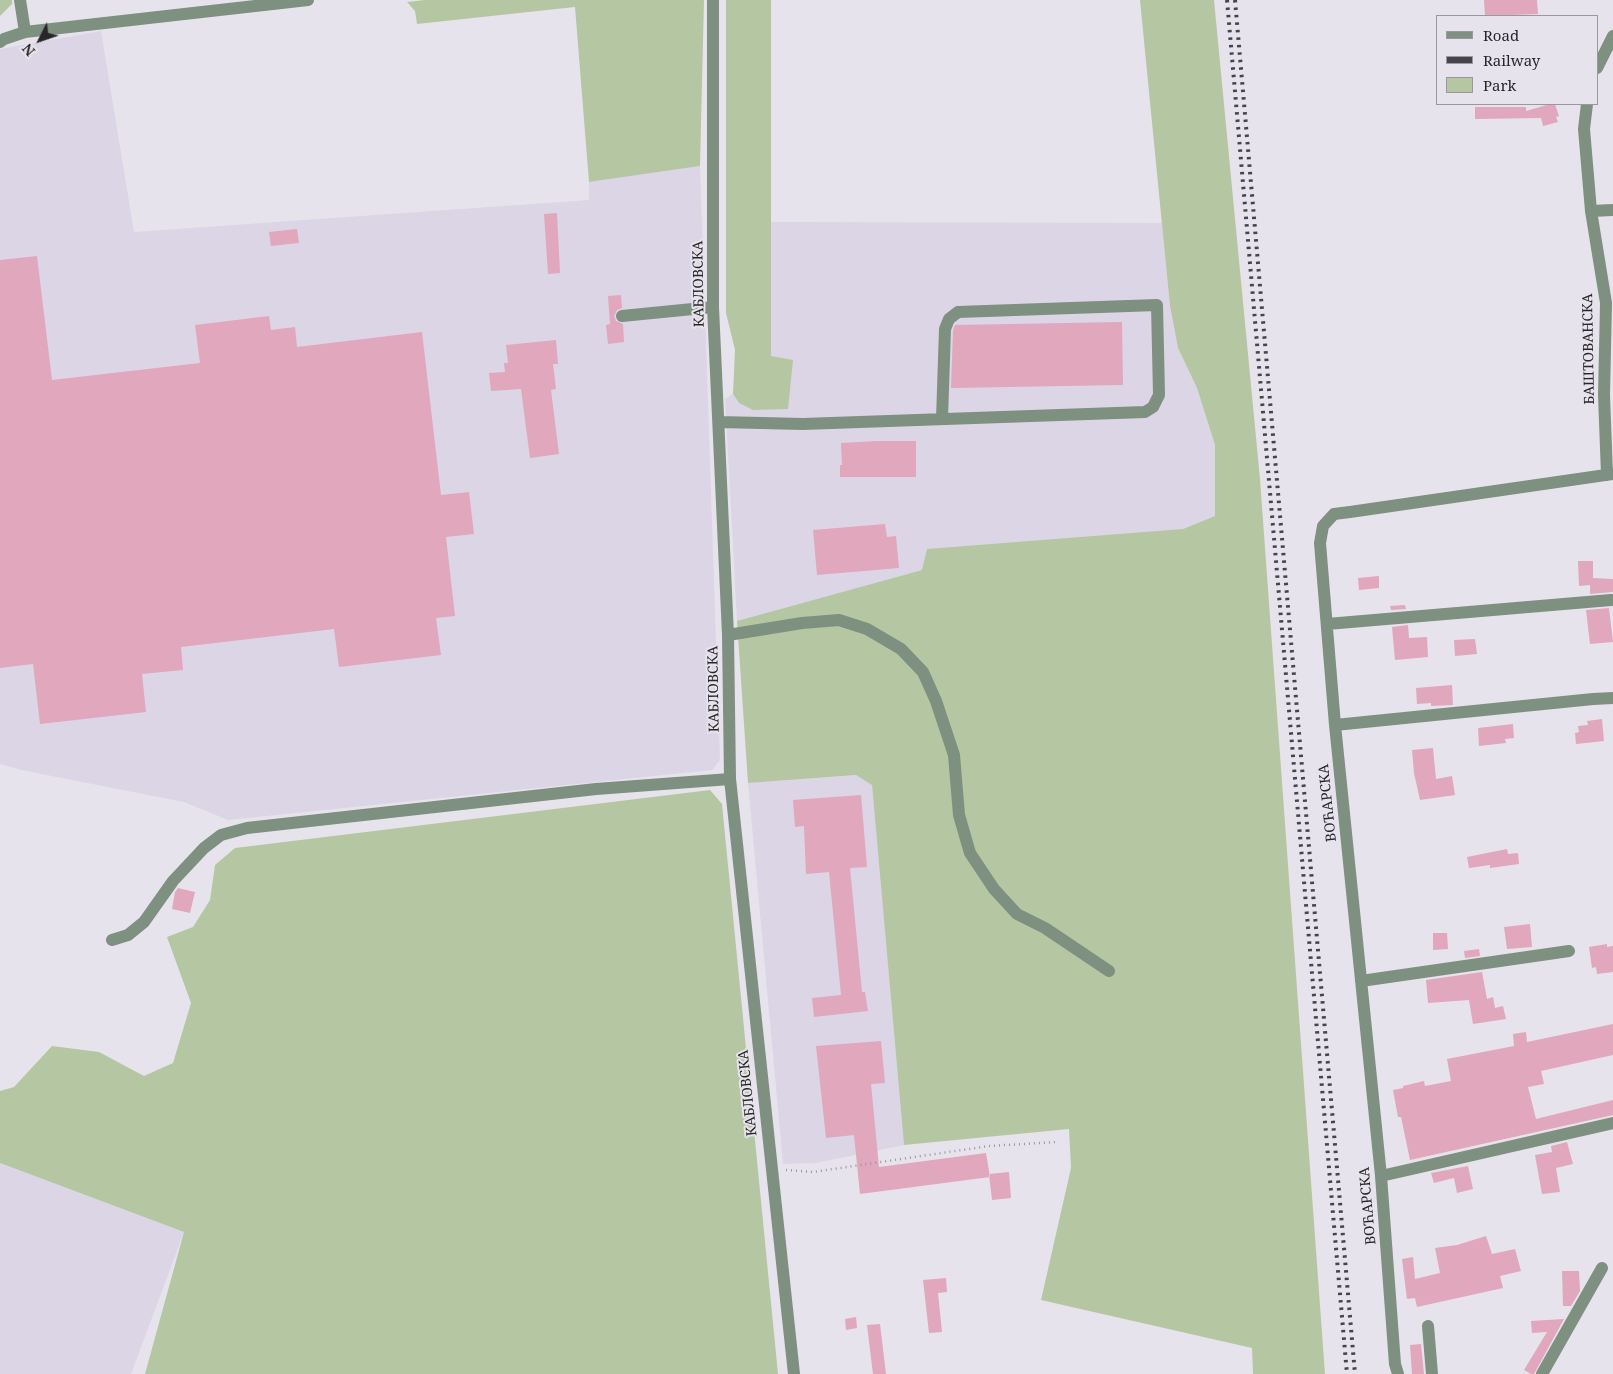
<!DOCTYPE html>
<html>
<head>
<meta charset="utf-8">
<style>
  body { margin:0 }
  #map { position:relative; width:1613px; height:1374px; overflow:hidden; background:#e7e3ec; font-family:"Noto Serif",serif }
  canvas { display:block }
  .legend { position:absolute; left:1436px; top:15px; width:162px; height:90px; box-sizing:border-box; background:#e7e3ec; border:1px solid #9a979e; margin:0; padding:6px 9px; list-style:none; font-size:15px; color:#272629 }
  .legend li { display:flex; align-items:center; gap:10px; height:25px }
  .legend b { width:25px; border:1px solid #9a979e }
  .north { position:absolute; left:15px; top:15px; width:50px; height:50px; -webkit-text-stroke:4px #e7e3ec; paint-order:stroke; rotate:229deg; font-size:14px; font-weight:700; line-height:20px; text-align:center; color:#272629 }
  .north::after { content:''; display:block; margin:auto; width:18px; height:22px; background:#272629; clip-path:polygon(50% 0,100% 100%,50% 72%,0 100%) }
</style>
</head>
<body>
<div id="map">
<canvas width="1613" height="1374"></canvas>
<ul class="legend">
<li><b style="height:6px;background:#7e907f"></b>Road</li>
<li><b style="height:6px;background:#454448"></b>Railway</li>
<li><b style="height:14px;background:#b4c7a2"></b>Park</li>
</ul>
<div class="north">N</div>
</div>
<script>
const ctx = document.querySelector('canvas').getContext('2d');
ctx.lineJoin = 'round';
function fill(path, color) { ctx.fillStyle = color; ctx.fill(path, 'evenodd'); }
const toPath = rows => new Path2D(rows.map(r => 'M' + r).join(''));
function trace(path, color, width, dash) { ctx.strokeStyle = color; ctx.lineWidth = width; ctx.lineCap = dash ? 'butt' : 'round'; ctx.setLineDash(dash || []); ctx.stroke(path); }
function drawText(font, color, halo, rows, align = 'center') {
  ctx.font = font + ' "Noto Serif",serif'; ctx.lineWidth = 4; ctx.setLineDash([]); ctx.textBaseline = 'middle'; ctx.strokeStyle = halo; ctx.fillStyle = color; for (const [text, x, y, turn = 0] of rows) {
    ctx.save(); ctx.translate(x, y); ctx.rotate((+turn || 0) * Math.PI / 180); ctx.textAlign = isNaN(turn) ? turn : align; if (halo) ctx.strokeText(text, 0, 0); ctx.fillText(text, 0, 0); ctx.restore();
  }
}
const built = toPath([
  [101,31,134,232,589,200,589,182,700,166,720,760,712,770,228,820,184,802,21,770,0,764,0,49],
  [771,222,1162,223,1170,306,1178,348,1197,388,1215,445,1215,516,1183,529,922,570,737,621,725,399,733,394,739,403,771,356],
  [856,775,872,784,904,1145,816,1163,783,1164,748,783],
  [0,1163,184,1232,131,1374,0,1374]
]);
const green = toPath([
  [0,0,12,0,12,4,0,16],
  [425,0,704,0,700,166,589,182,575,7,417,24,415,11,407,2],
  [726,0,771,0,771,356,793,360,788,409,753,410,739,403,733,394,735,350,726,313],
  [1140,0,1214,0,1260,479,1325,1374,1253,1374,1252,1348,1041,1300,1071,1168,1069,1129,904,1145,872,785,856,775,748,783,737,621,922,570,927,549,1183,529,1215,516,1215,445,1197,388,1178,348,1170,306],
  [710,790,722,804,778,1374,145,1374,184,1232,0,1163,0,1091,14,1087,52,1046,99,1052,144,1076,173,1063,191,1003,167,937,193,927,210,900,215,865,235,848]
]);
const building = toPath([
  [1484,0,1537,0,1538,14,1485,16],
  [1550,104,1555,104,1559,116,1556,117,1558,122,1543,126,1541,118,1475,119,1475,107,1526,107,1526,111],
  [557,213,560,273,548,274,544,214],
  [297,229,299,243,271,246,269,232],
  [37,256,52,380,200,363,195,325,269,316,271,330,295,327,297,347,422,332,441,495,469,492,474,534,446,537,455,616,436,618,441,655,339,667,334,629,181,647,183,670,142,674,146,712,40,724,33,664,0,668,0,260],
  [621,295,622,308,617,310,614,316,616,321,623,324,624,342,608,344,606,325,610,324,608,296],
  [1122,322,1123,385,951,388,953,331,955,325],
  [556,340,558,364,553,364,556,389,551,390,559,454,530,458,521,389,491,391,489,373,505,372,504,363,508,363,506,345],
  [876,441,916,441,916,477,840,477,840,465,842,465,841,443],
  [885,524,887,537,896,536,899,568,817,575,813,530],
  [1578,561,1593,561,1593,578,1613,579,1613,592,1590,594,1590,585,1579,586],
  [1379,576,1379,588,1359,590,1358,578],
  [1405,605,1406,609,1391,610,1390,606],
  [1609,608,1613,642,1590,644,1586,610],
  [1408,625,1409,638,1427,637,1428,657,1395,660,1392,627],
  [1475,639,1477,654,1455,656,1454,640],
  [1452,685,1453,705,1431,706,1431,703,1417,704,1416,688],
  [1602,719,1604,741,1576,744,1575,733,1579,732,1578,726,1588,725,1587,721],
  [1513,724,1514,738,1505,739,1506,743,1479,746,1478,728],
  [1433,748,1436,779,1452,776,1455,795,1420,800,1414,773,1412,750],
  [861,795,867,867,850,868,862,992,865,992,868,1011,814,1017,812,998,841,995,829,872,806,874,804,826,795,827,793,800],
  [1507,849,1508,854,1518,853,1519,864,1490,868,1490,865,1469,868,1467,857],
  [178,888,195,892,190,913,172,909,175,892],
  [1530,924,1532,947,1507,949,1504,927],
  [1433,933,1447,933,1448,949,1433,950],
  [1607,944,1607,947,1613,946,1613,972,1597,974,1596,967,1592,968,1589,947],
  [1479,949,1480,956,1465,958,1464,951],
  [1482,972,1487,999,1493,997,1495,1008,1503,1006,1506,1019,1473,1024,1469,1000,1428,1003,1426,980],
  [1613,1024,1613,1055,1541,1071,1544,1084,1528,1087,1536,1119,1613,1100,1613,1115,1410,1160,1401,1117,1398,1117,1393,1090,1403,1088,1403,1086,1424,1081,1425,1086,1451,1081,1447,1059,1514,1046,1513,1034,1526,1032,1527,1042],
  [881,1041,885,1083,871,1084,879,1167,986,1153,990,1177,860,1194,854,1135,826,1138,816,1046],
  [1567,1142,1573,1164,1556,1168,1560,1192,1542,1194,1535,1155,1552,1152,1551,1146],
  [1468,1166,1473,1189,1457,1193,1454,1178,1434,1183,1431,1173],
  [1009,1172,1011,1198,992,1200,989,1174],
  [1486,1236,1492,1254,1515,1249,1521,1271,1500,1276,1503,1288,1417,1307,1415,1298,1407,1299,1402,1259,1413,1257,1415,1279,1440,1273,1435,1248,1457,1245],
  [1562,1271,1579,1271,1580,1291,1571,1306,1563,1306],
  [946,1278,947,1292,938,1293,942,1332,929,1333,923,1280],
  [856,1317,857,1328,846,1330,845,1319],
  [1564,1319,1534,1374,1531,1374,1524,1370,1547,1332,1532,1333,1531,1321],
  [880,1324,886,1374,873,1374,867,1325],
  [1421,1344,1424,1374,1412,1374,1410,1345]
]);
const path = toPath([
  [786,1170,813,1172,989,1146,1057,1142]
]);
const minor = toPath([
  [20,0,25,32,308,0],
  [713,0,713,307,728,635,730,779,794,1374],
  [0,42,4,39,25,32],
  [1597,68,1613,36],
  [1587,104,1584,129,1591,211,1606,303,1604,395,1607,475],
  [1591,211,1613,210],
  [622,316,713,307],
  [719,422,803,424,1145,412,1153,407,1159,395,1157,305,958,312,949,319,945,329,942,419],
  [1327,624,1611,600],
  [728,635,802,623,839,620,867,629,901,649,923,672,936,701,954,755,959,815,970,853,994,889,1017,914,1045,928,1109,971],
  [1335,725,1593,699,1613,698],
  [112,940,128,935,144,922,173,881,204,848,221,835,247,828,596,789,730,779],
  [1361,981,1569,951],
  [1381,1176,1613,1123],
  [1428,1326,1432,1374],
  [1398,1374,1395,1364,1381,1176,1335,725,1320,543,1323,526,1334,514,1350,512,1613,474],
  [1542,1374,1602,1268]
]);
const rail = toPath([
  [1227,0,1347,1374],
  [1235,0,1355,1374]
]);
const streetNames = [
  ["КАБЛОВСКА",699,284,-91],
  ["БАШТОВАНСКА",1589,349,-91],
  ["КАБЛОВСКА",714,689,-91],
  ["ВОЋАРСКА",1328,803,-96],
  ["КАБЛОВСКА",748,1093,-96],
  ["ВОЋАРСКА",1368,1206,-95]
];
fill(built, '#dcd5e5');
fill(green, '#b4c7a2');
fill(building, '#e0a7bd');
trace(path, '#9a979e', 2.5, [1, 4]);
trace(minor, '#7e907f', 12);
trace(rail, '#454448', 4, [2.5, 5]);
drawText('14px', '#272629', '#e7e3ec', streetNames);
</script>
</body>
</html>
